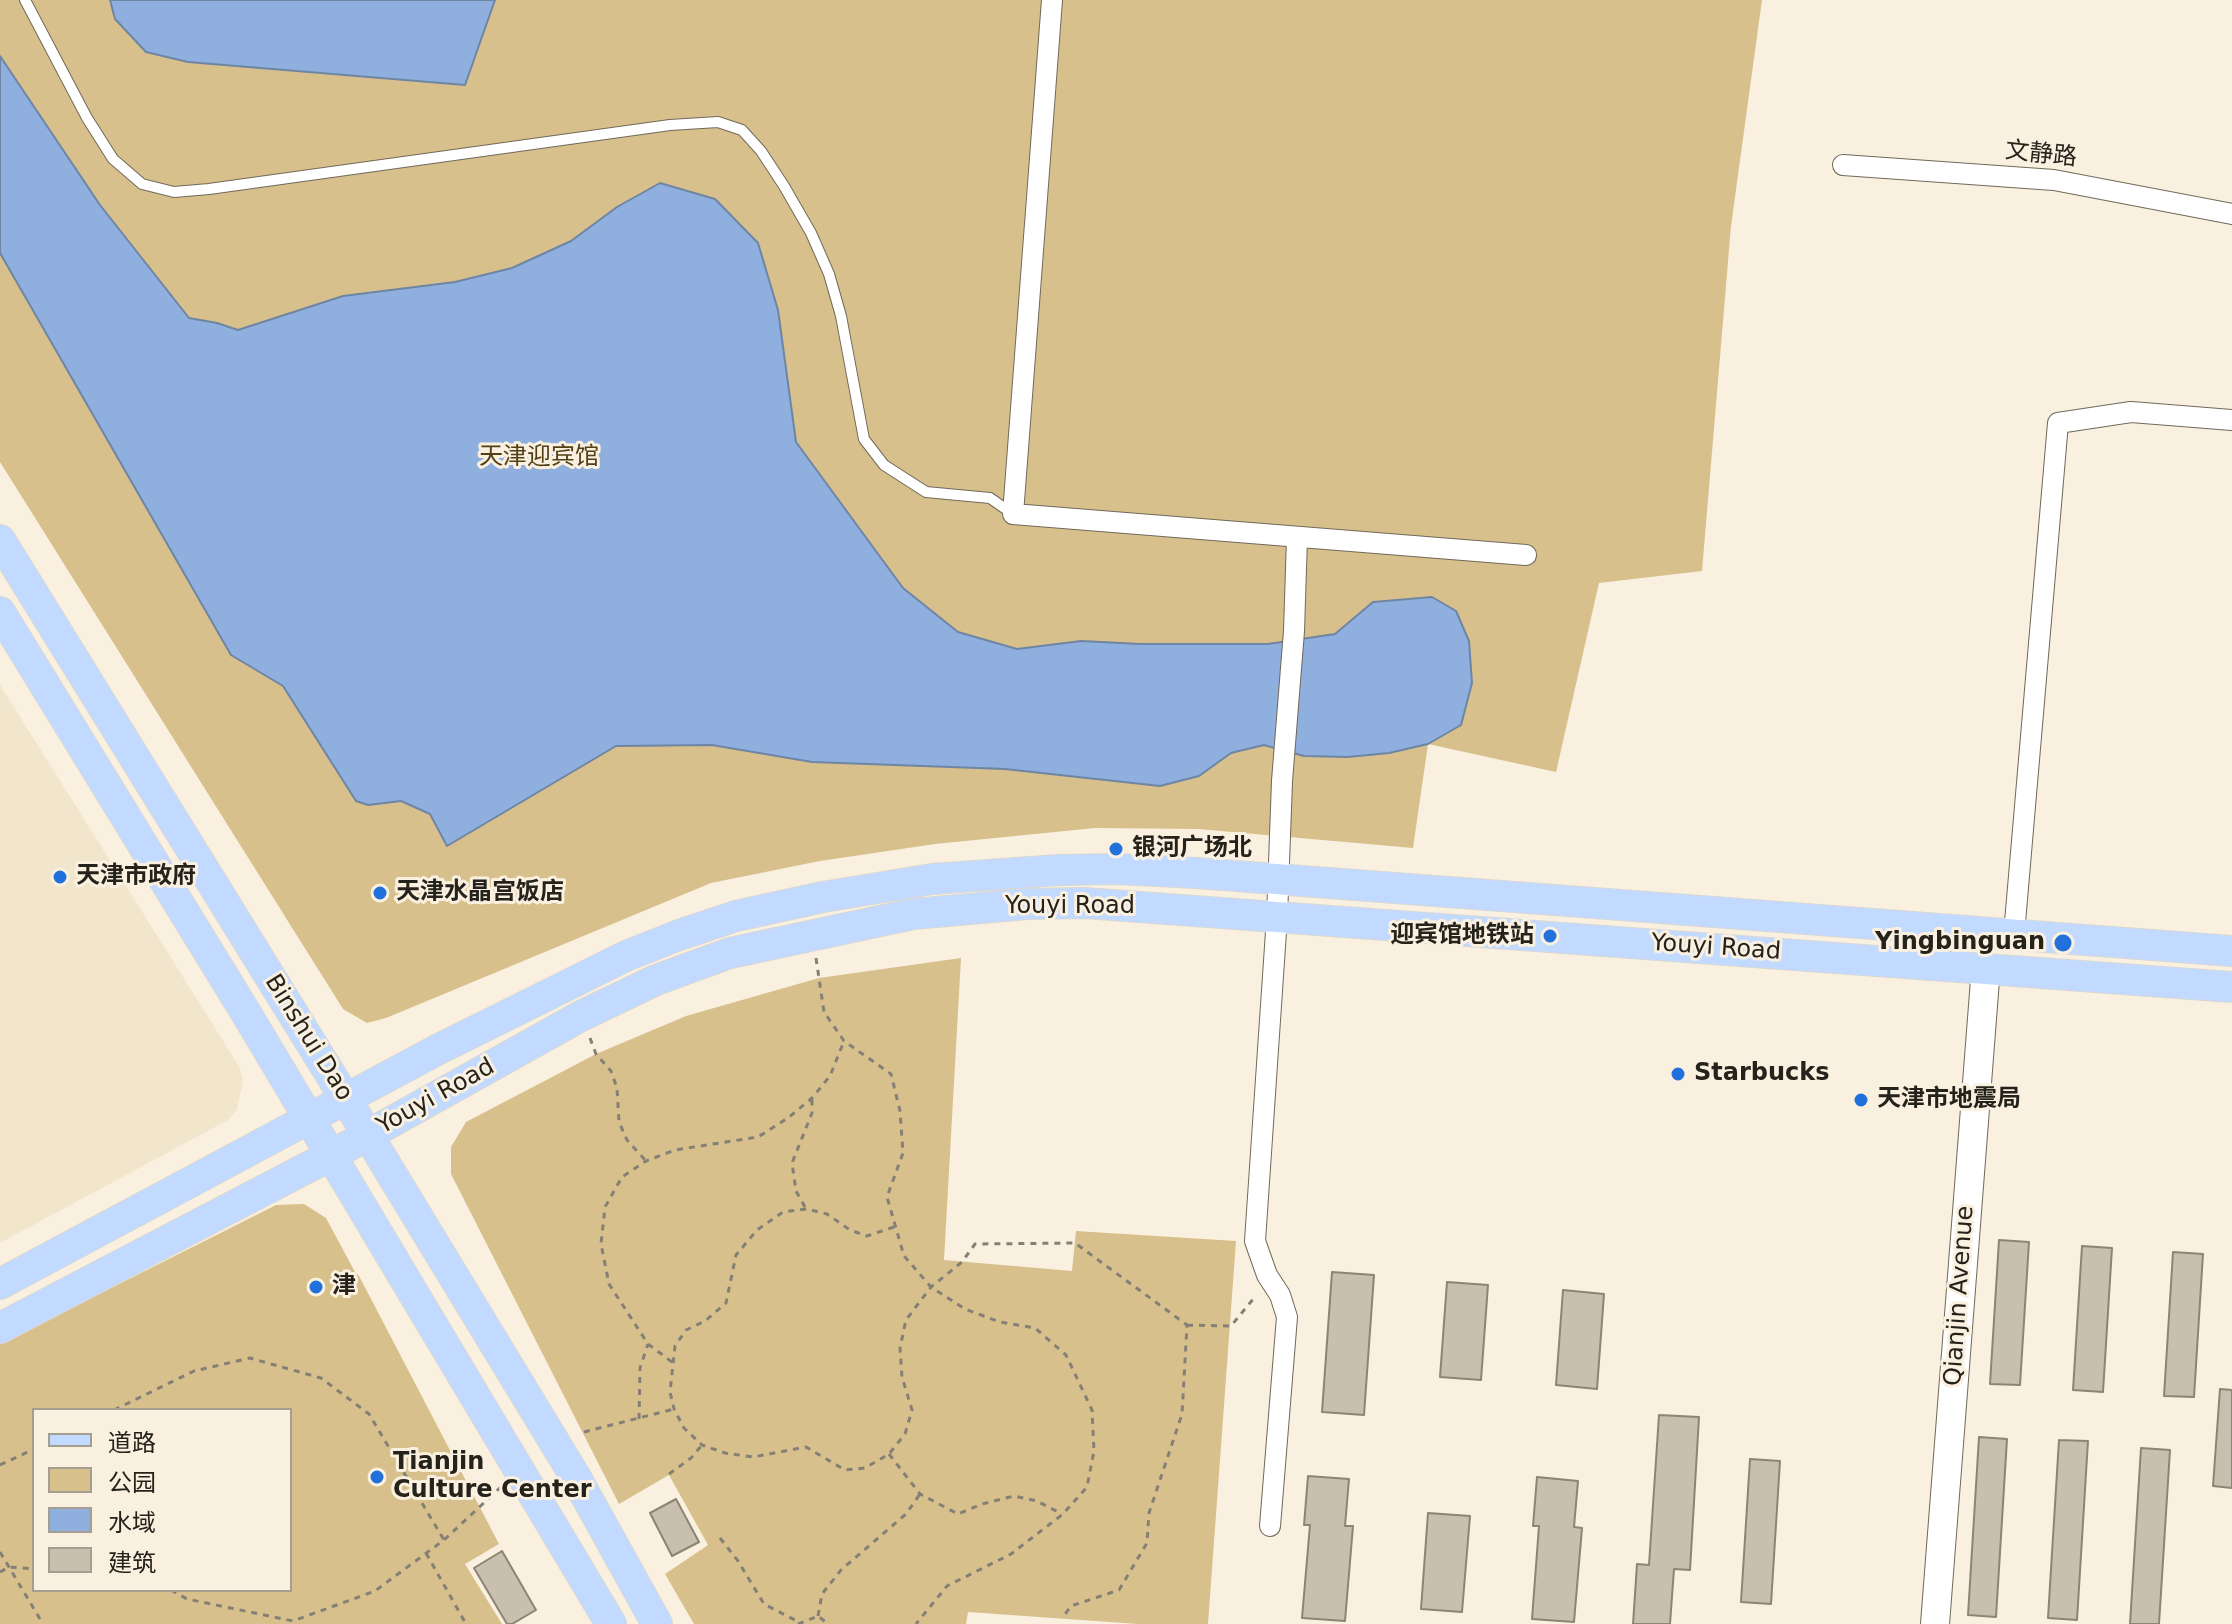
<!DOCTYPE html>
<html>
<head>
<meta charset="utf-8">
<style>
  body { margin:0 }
  #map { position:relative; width:2232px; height:1624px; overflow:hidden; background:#f9f0df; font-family:"DejaVu Sans","Noto Sans SC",sans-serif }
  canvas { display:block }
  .legend { position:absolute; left:32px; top:1408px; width:260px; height:184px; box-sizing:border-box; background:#f9f0df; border:2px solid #a49e91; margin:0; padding:10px 14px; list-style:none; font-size:24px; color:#25221c }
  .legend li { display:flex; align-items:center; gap:16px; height:40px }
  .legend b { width:40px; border:2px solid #a49e91 }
</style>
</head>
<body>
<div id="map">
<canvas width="2232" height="1624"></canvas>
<ul class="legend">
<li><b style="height:10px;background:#c2daff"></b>道路</li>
<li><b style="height:22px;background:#d8c08d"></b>公园</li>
<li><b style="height:22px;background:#8fafde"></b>水域</li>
<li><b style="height:22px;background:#c8bfae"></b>建筑</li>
</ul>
</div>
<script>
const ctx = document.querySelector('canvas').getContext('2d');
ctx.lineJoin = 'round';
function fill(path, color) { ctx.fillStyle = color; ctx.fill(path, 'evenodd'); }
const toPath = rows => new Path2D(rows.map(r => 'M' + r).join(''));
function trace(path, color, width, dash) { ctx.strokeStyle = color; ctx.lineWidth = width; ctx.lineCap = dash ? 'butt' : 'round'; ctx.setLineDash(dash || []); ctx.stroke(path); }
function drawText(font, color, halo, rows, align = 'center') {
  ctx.font = font + ' "DejaVu Sans","Noto Sans SC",sans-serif'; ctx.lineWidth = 6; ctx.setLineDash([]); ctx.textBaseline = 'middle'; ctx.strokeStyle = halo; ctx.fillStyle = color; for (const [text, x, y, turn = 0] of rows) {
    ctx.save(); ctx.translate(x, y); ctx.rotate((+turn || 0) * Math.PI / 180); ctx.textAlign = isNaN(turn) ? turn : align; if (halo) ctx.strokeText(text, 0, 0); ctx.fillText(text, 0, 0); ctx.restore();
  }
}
const built = toPath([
  [0,685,240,1068,243,1081,237,1110,228,1120,0,1243]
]);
const green = toPath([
  [0,0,1762,0,1731,226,1702,571,1599,583,1556,772,1428,744,1413,848,1198,829,1095,828,935,844,820,861,711,883,386,1018,367,1023,343,1009,0,462],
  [961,958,944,1260,1072,1271,1076,1231,1236,1241,1208,1624,1138,1624,968,1612,966,1624,694,1624,665,1574,708,1545,669,1475,619,1504,451,1174,451,1147,466,1122,596,1054,686,1016,819,978],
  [304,1204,326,1218,355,1272,359,1276,499,1544,465,1564,502,1624,0,1624,0,1344,276,1205],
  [34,1410,290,1410,290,1590,34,1590]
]);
const water = toPath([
  [110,0,495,0,465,85,188,62,146,52,115,19,110,0],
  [0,56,100,205,189,318,217,323,238,330,343,296,455,282,512,268,571,241,617,207,660,183,715,199,758,243,778,310,796,442,903,588,958,632,1017,649,1081,641,1140,644,1268,644,1335,634,1373,602,1432,597,1456,611,1469,641,1472,683,1461,725,1428,744,1389,753,1348,757,1304,756,1264,745,1231,753,1199,776,1160,786,1005,769,812,762,712,745,616,746,447,846,430,814,401,801,368,805,356,801,283,686,231,655,0,253,0,56]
]);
const building = toPath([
  [1999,1240,2029,1242,2020,1385,1990,1384,1999,1240],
  [2082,1246,2112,1248,2103,1392,2073,1390,2082,1246],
  [2173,1252,2203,1254,2194,1397,2164,1396,2173,1252],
  [1332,1272,1374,1275,1364,1415,1322,1412,1332,1272],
  [1447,1282,1488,1285,1481,1380,1440,1377,1447,1282],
  [1563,1290,1604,1294,1597,1389,1556,1385,1563,1290],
  [2220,1389,2232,1390,2232,1488,2213,1486,2220,1389],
  [1659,1415,1699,1417,1690,1570,1674,1569,1670,1624,1633,1624,1637,1564,1649,1565,1659,1415],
  [1979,1437,2007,1439,1996,1617,1968,1615,1979,1437],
  [2059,1440,2088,1441,2077,1620,2048,1618,2059,1440],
  [2141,1448,2170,1450,2159,1624,2130,1624,2141,1448],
  [1750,1459,1780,1461,1771,1604,1741,1602,1750,1459],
  [1308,1476,1349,1479,1345,1526,1353,1526,1345,1621,1302,1618,1310,1525,1304,1525,1308,1476],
  [1537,1477,1578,1481,1574,1527,1582,1528,1574,1622,1532,1619,1539,1526,1533,1526,1537,1477],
  [676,1499,699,1542,672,1556,650,1513,676,1499],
  [1428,1513,1470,1516,1462,1612,1421,1609,1428,1513],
  [502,1551,536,1610,512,1624,507,1624,474,1568,502,1551]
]);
const path = toPath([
  [816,958,824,1012,844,1041,891,1074,900,1111,903,1153,887,1197,904,1256,931,1287,965,1309,1000,1322,1035,1328,1066,1355,1092,1410,1094,1451,1087,1487,1063,1514,1011,1554,947,1586,916,1624],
  [590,1038,596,1054,611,1071,617,1088,619,1122,627,1140,646,1161],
  [805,1207,796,1191,792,1163,812,1113,812,1098],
  [894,1227,867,1236,850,1230,827,1214,807,1209,783,1212,757,1230,736,1255,726,1303,705,1321,686,1330,675,1346,670,1392,674,1409,684,1428,702,1445,725,1453,753,1457,806,1447,845,1470,865,1468,889,1454,905,1434,912,1410,902,1377,900,1348,906,1320,931,1287,962,1262,975,1244,1075,1243,1187,1325,1182,1414,1149,1513,1147,1543,1119,1590,1071,1606,1063,1617],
  [1187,1325,1231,1326,1254,1298],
  [672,1362,648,1344,609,1284,601,1244,605,1207,622,1177,646,1161,675,1150,758,1137,788,1118,812,1098,830,1076,844,1041],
  [114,1410,194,1371,250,1358,321,1378,369,1414,444,1540],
  [639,1419,640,1368,648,1344],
  [584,1432,674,1409],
  [889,1454,920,1494,958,1514,982,1504,1014,1496,1037,1501,1062,1514],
  [0,1465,34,1449],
  [669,1474,691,1458,702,1445],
  [720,1538,738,1561,764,1604,799,1622],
  [0,1552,43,1624],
  [426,1553,466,1624],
  [0,1572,9,1567,34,1569],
  [171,1590,187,1599,293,1621,375,1591,444,1540,502,1486],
  [818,1616,822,1594,841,1570,906,1514,920,1494],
  [798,1624,818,1616,828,1624]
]);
const lane = toPath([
  [25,0,87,118,113,159,142,184,174,192,209,189,670,125,718,122,742,130,761,151,784,186,811,233,829,274,841,316,864,439,884,465,926,492,990,498,1013,514]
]);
const street = toPath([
  [1052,0,1013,514,1526,555],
  [1843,165,2054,180,2232,214],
  [2014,934,2058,423,2131,412,2232,420],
  [1270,1526,1287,1317,1280,1295,1267,1275,1255,1241,1277,917,1282,781,1294,631,1297,538]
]);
const secondary = toPath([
  [1935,1624,1986,967]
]);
const primary = toPath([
  [0,540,363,1127,575,1476,657,1624],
  [0,612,246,1013,611,1624],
  [0,1284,437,1050,626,956,679,935,736,916,823,897,932,879,1059,870,1117,869,1196,873,2232,951],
  [0,1328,341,1150,581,1016,656,980,730,953,913,914,1027,904,1085,903,2232,987]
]);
const markers = [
  [1116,849,8,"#2270db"],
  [60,877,8,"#2270db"],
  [380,893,8,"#2270db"],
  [1550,936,8,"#2270db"],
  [2063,943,10,"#2270db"],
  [1678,1074,8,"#2270db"],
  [1861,1100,8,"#2270db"],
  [316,1287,8,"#2270db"],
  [377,1477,8,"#2270db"]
];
const streetNames = [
  ["文静路",2041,155,6],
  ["Youyi Road",1070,907],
  ["Youyi Road",1716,948,4],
  ["Binshui Dao",308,1038,58],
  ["Youyi Road",436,1097,-29],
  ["Qianjin Avenue",1960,1296,-86]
];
const parkNames = [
  ["天津迎宾馆",539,458]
];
const poiNames = [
  ["银河广场北",1132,849],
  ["天津市政府",76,877],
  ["天津水晶宫饭店",396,893],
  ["迎宾馆地铁站",1534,936,"right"],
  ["Yingbinguan",2045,943,"right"],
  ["Starbucks",1694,1074],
  ["天津市地震局",1877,1100],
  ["津",332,1287],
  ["Tianjin",393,1463],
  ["Culture Center",393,1491]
];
fill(built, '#f1e5cc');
fill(green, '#d8c08d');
fill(water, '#8fafde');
trace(water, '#6f85a4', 2);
fill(building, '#c8bfae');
trace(building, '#8c8474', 2);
trace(lane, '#716959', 12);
trace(street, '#716959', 22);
trace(secondary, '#716959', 30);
trace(primary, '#d8d7d6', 32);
trace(path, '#858075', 3, [6, 6]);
trace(lane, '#fff', 10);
trace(street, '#fff', 20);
trace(secondary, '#fff', 28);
trace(primary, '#c2daff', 30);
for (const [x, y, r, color] of markers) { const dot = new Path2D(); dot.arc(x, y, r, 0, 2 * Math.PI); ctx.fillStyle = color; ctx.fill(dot); trace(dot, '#f9f0df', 3); }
drawText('24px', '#25221c', '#f9f0df', streetNames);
drawText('24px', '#534016', '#f9f0df', parkNames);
drawText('bold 24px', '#25221c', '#f9f0df', poiNames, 'left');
</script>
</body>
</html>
